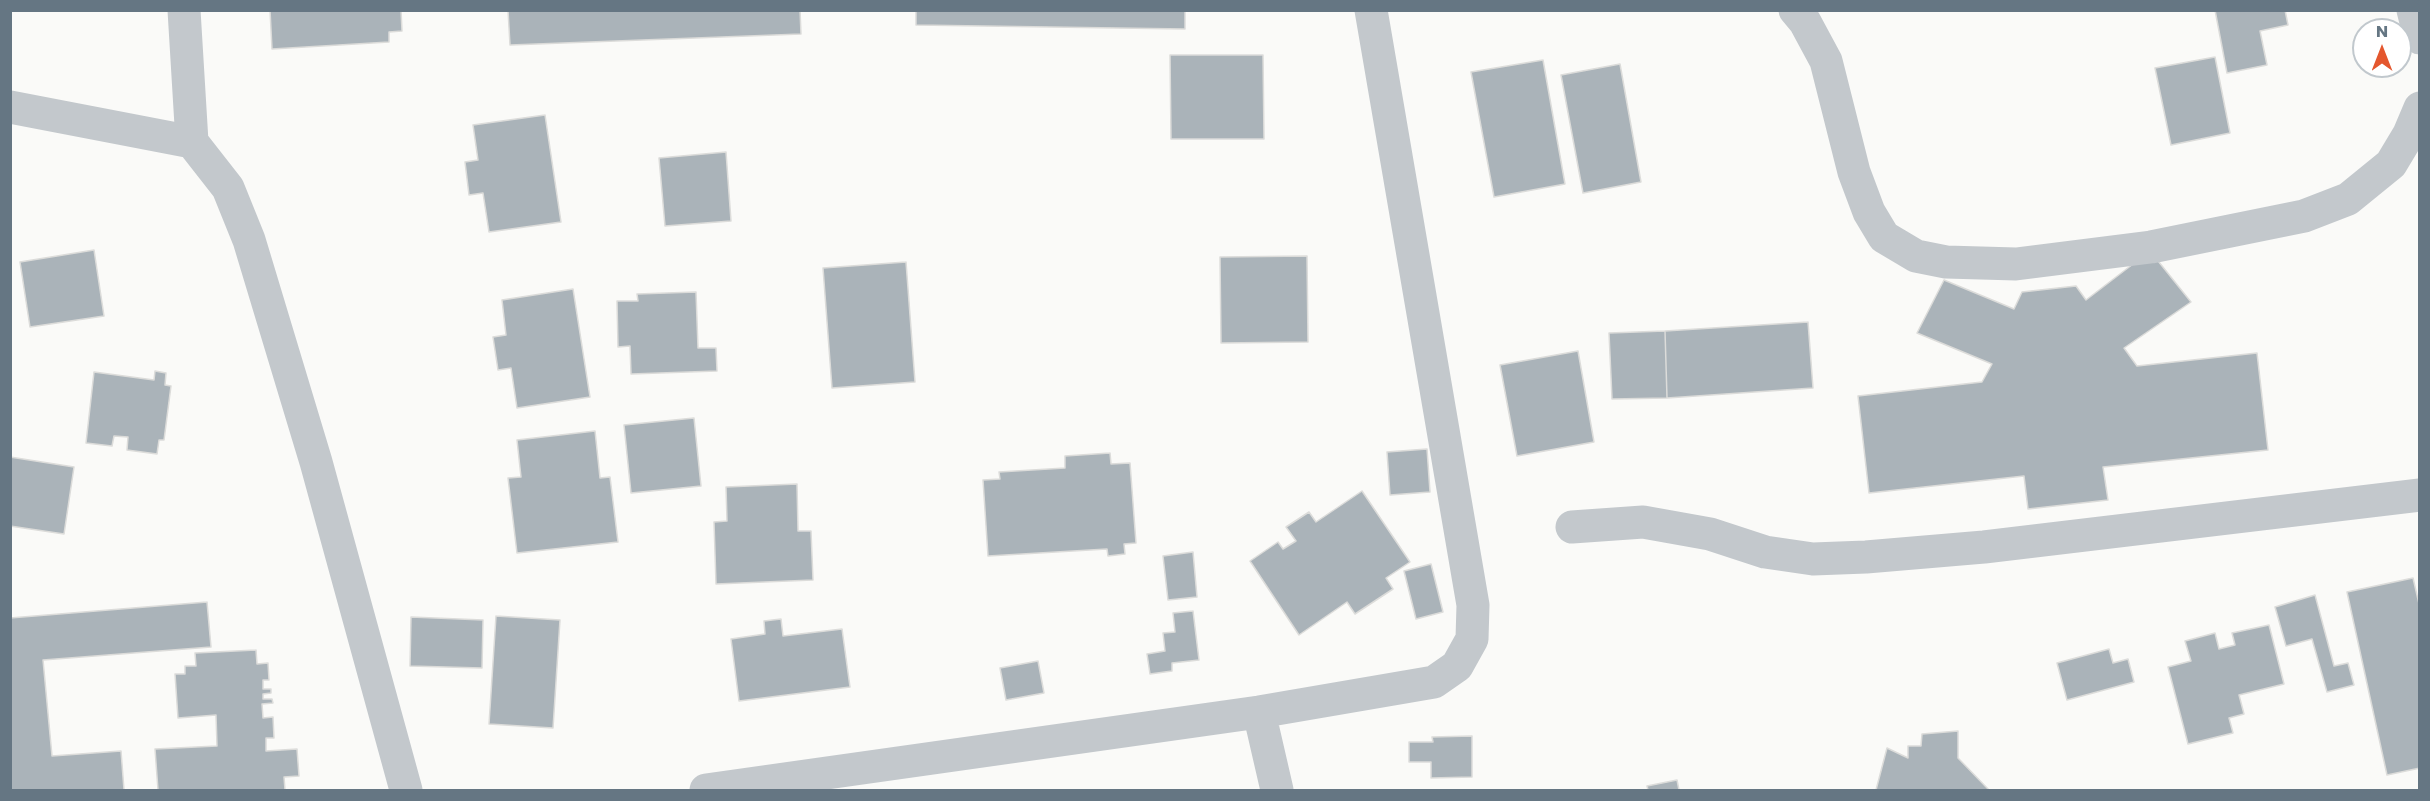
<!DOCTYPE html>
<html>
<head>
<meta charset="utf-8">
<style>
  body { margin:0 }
  #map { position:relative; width:2430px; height:801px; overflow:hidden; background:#fafaf8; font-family:Poppins,sans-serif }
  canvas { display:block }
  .frame { position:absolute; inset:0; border:12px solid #657683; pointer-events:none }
  .north { position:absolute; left:2352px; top:18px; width:60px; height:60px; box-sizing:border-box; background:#fff; border:2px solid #c1c8cd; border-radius:50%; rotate:0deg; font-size:16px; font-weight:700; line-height:24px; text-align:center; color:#657683 }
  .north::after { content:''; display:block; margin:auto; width:21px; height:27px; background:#e4572e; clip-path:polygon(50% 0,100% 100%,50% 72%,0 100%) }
</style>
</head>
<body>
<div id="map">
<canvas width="2430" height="801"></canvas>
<div class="frame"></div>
<div class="north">N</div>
</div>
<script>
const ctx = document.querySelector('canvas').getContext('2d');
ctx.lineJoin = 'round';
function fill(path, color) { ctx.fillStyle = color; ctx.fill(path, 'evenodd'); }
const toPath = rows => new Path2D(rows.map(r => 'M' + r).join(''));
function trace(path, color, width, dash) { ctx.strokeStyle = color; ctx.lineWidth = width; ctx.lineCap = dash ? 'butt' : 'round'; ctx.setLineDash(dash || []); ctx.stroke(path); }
const building = toPath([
  [270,10,401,10,402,31,389,32,389,42,272,49,270,10],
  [508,10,800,10,801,34,510,45,508,10],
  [916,10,1185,10,1185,29,916,25,916,10],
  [2215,10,2285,10,2288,25,2260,31,2267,65,2227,73,2215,10],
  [1170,55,1263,55,1264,139,1171,139,1170,55],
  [2215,57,2230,133,2171,145,2155,68,2215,57],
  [1543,60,1565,184,1494,197,1471,72,1543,60],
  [1620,64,1641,182,1583,193,1561,75,1620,64],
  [545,115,561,222,489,232,483,193,469,195,465,162,478,160,473,125,545,115],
  [726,152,731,221,665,226,659,158,726,152],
  [94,250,104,316,30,327,20,262,94,250],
  [2150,251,2191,302,2124,348,2137,366,2257,353,2268,450,2103,467,2108,500,2028,509,2024,476,1869,493,1858,396,1982,382,1992,364,1917,333,1944,280,2014,309,2022,292,2076,286,2086,300,2150,251],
  [1307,256,1308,342,1221,343,1220,257,1307,256],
  [906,262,915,382,832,388,823,268,906,262],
  [573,289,590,397,517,408,511,368,498,370,493,337,506,335,502,300,573,289],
  [696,292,698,348,716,348,717,371,631,374,630,346,618,347,617,301,638,301,637,294,696,292],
  [1808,322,1813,388,1667,398,1665,331,1808,322],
  [1665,331,1667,398,1612,399,1609,333,1665,331],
  [1578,351,1594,442,1517,456,1500,365,1578,351],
  [155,371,166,373,165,385,171,386,164,440,159,440,157,454,127,450,128,437,114,436,112,446,86,443,94,372,154,380,155,371],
  [694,418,701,486,631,493,624,425,694,418],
  [595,431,600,478,610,477,618,542,517,553,508,478,521,477,517,440,595,431],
  [1427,449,1430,492,1390,495,1387,452,1427,449],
  [1110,453,1111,464,1130,463,1136,543,1124,544,1125,554,1108,556,1107,549,988,556,983,480,1000,479,999,472,1065,468,1065,456,1110,453],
  [10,457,74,467,64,534,10,526,10,457],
  [797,484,798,531,811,531,813,580,716,584,714,522,727,521,726,487,797,484],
  [1362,491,1410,562,1386,578,1393,589,1355,614,1347,602,1299,635,1250,561,1278,542,1283,549,1296,541,1286,527,1309,512,1316,522,1362,491],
  [1193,552,1197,597,1168,600,1163,556,1193,552],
  [1431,564,1443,612,1416,619,1404,571,1431,564],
  [2413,578,2420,608,2420,768,2387,775,2347,592,2413,578],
  [2315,595,2334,666,2348,663,2354,685,2327,692,2312,639,2286,646,2275,607,2315,595],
  [207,602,211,647,43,660,52,756,121,751,124,790,10,790,10,618,207,602],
  [1193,611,1199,660,1172,663,1172,671,1150,674,1147,654,1165,651,1163,633,1175,632,1173,613,1193,611],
  [496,616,560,620,553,728,489,724,496,616],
  [411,617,483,620,482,668,410,666,411,617],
  [781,619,783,636,842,629,850,687,739,701,731,639,765,634,764,621,781,619],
  [2269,625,2284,684,2239,695,2244,714,2229,718,2233,733,2188,744,2168,667,2191,661,2185,641,2215,633,2219,649,2235,645,2232,633,2269,625],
  [2109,649,2113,663,2128,659,2134,682,2067,700,2057,663,2109,649],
  [256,650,257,664,268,663,269,680,263,680,263,689,271,689,271,693,263,694,263,699,272,699,273,703,262,704,263,718,273,717,274,738,266,738,266,751,297,749,299,776,284,777,285,790,158,790,155,749,217,746,216,715,178,718,175,674,185,674,185,666,196,666,195,653,256,650],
  [1038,661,1044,693,1006,700,1000,668,1038,661],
  [1958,731,1958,758,1989,790,1876,790,1887,748,1908,758,1908,746,1921,746,1922,734,1958,731],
  [1472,736,1472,777,1431,778,1431,762,1409,762,1409,742,1433,742,1432,737,1472,736],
  [1677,780,1679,790,1648,790,1647,786,1677,780]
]);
const minor = toPath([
  [184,10,192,142,228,188,249,240,316,462,406,790],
  [1795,10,1805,22,1826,61,1854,172,1869,212,1884,237,1916,256,1946,262,2016,264,2151,247,2304,216,2348,199,2391,164,2409,134,2420,108],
  [2413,10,2420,38],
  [10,107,192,142],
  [1572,527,1643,522,1710,534,1765,552,1813,559,1866,557,1984,547,2420,495],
  [1259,712,1277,790],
  [706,790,1259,712,1434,682,1457,666,1472,639,1473,605,1371,10]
]);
fill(building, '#aab3b9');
trace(building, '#dcdcda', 1.5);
trace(minor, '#c3c8cc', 33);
</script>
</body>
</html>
